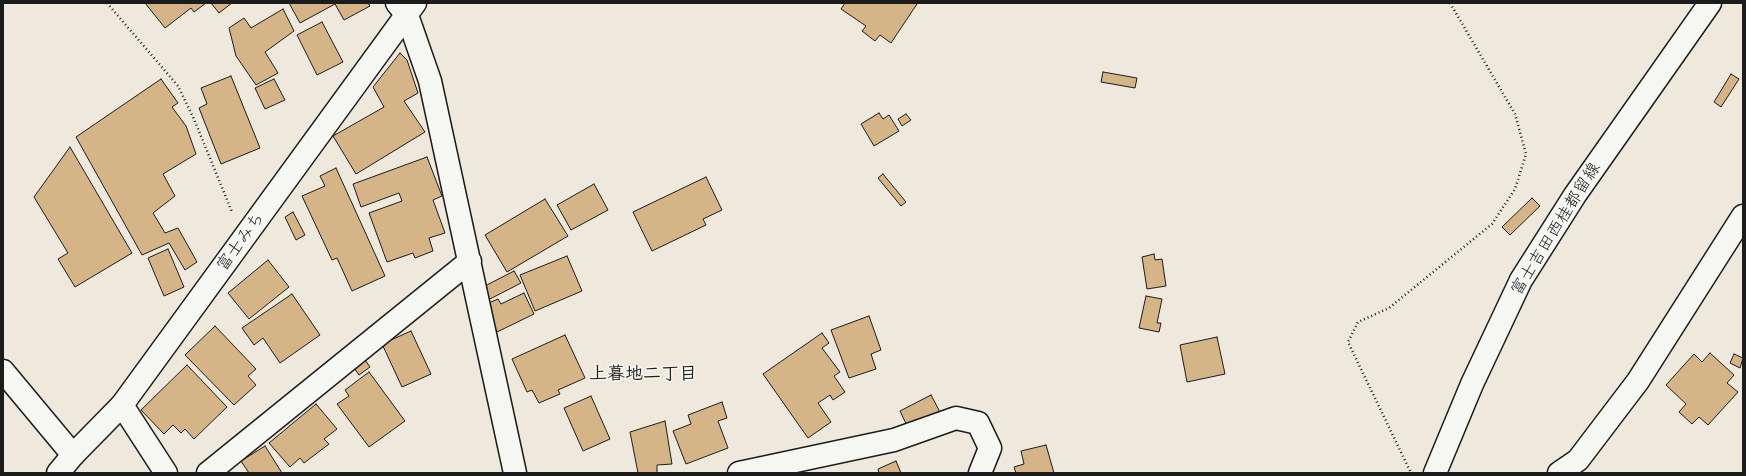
<!DOCTYPE html>
<html>
<head>
<meta charset="utf-8">
<style>
  body { margin:0 }
  #map { position:relative; width:1746px; height:476px; overflow:hidden; background:#efe9dd; font-family:Caveat,sans-serif }
  canvas { display:block }
  .frame { position:absolute; inset:0; border:4px solid #1c1c1c; pointer-events:none }
</style>
</head>
<body>
<div id="map">
<canvas width="1746" height="476"></canvas>
<div class="frame"></div>
</div>
<script>
const ctx = document.querySelector('canvas').getContext('2d');
ctx.lineJoin = 'round';
function fill(path, color) { ctx.fillStyle = color; ctx.fill(path, 'evenodd'); }
const toPath = rows => new Path2D(rows.map(r => 'M' + r).join(''));
function trace(path, color, width, dash) { ctx.strokeStyle = color; ctx.lineWidth = width; ctx.lineCap = dash ? 'butt' : 'round'; ctx.setLineDash(dash || []); ctx.stroke(path); }
function drawText(font, color, halo, rows, align = 'center') {
  ctx.font = font + ' Caveat,"Klee One",sans-serif'; ctx.lineWidth = 3; ctx.setLineDash([]); ctx.textBaseline = 'middle'; ctx.strokeStyle = halo; ctx.fillStyle = color; for (const [text, x, y, turn = 0] of rows) {
    ctx.save(); ctx.translate(x, y); ctx.rotate((+turn || 0) * Math.PI / 180); ctx.textAlign = isNaN(turn) ? turn : align; if (halo) ctx.strokeText(text, 0, 0); ctx.fillText(text, 0, 0); ctx.restore();
  }
}
const building = toPath([
  [145,3,206,3,194,12,191,8,165,28,145,3],
  [211,3,232,3,219,13,211,3],
  [289,3,368,3,370,6,344,20,335,4,300,23,289,3],
  [845,3,915,3,917,4,891,43,880,35,875,41,862,31,866,26,841,9,845,3],
  [283,9,294,31,265,52,278,73,256,85,236,56,229,28,244,18,251,28,283,9],
  [322,22,343,62,317,75,297,35,322,22],
  [400,53,407,60,418,93,404,101,425,132,356,174,333,136,384,107,373,87,400,53],
  [1103,72,1137,78,1135,88,1101,82,1103,72],
  [1731,74,1739,79,1721,107,1714,102,1731,74],
  [231,76,260,148,221,164,199,108,207,104,201,88,231,76],
  [161,79,178,103,172,107,186,126,196,154,163,174,175,196,153,213,165,233,178,228,197,262,185,270,169,243,142,255,76,137,161,79],
  [274,79,285,100,265,109,255,88,274,79],
  [879,113,883,119,889,115,899,131,874,146,861,124,879,113],
  [906,114,911,120,902,126,898,119,906,114],
  [70,147,132,253,75,287,58,259,68,253,34,197,70,147],
  [427,157,442,196,433,200,445,233,429,238,433,251,415,258,413,253,387,262,369,213,402,201,399,193,361,207,353,184,427,157],
  [336,168,385,276,352,291,337,258,332,260,302,196,325,186,320,176,336,168],
  [883,174,906,202,901,206,878,178,883,174],
  [706,177,722,210,703,219,706,225,652,251,633,212,706,177],
  [594,184,608,210,571,230,557,205,594,184],
  [1532,198,1540,206,1510,235,1502,227,1532,198],
  [545,199,568,236,507,272,485,235,545,199],
  [293,212,305,235,296,240,285,217,293,212],
  [168,249,184,287,164,296,148,258,168,249],
  [1154,254,1155,260,1162,259,1166,286,1147,289,1142,257,1154,254],
  [567,256,582,291,535,311,520,275,567,256],
  [268,260,289,287,249,319,228,293,268,260],
  [514,271,521,283,490,299,483,287,514,271],
  [524,293,534,314,497,332,484,305,498,299,501,304,524,293],
  [292,294,320,335,280,363,263,338,254,345,242,328,292,294],
  [1146,296,1162,299,1157,323,1161,323,1159,332,1139,328,1146,296],
  [869,316,881,350,871,354,876,369,849,378,831,330,869,316],
  [215,326,256,369,248,376,256,385,234,405,185,355,215,326],
  [411,331,431,374,402,387,382,344,411,331],
  [822,333,829,343,822,348,840,372,834,376,845,392,833,400,830,395,818,403,831,422,808,438,763,374,822,333],
  [565,335,585,378,558,390,560,394,539,403,532,390,527,392,512,359,565,335],
  [1217,337,1225,374,1187,382,1180,345,1217,337],
  [1710,353,1734,375,1727,383,1738,392,1708,425,1699,417,1692,424,1679,412,1686,404,1666,385,1694,354,1702,362,1710,353],
  [1734,354,1743,358,1740,368,1730,363,1734,354],
  [363,357,370,367,359,375,352,365,363,357],
  [187,365,227,407,194,439,185,429,181,433,173,425,164,434,141,410,187,365],
  [369,372,405,421,369,447,337,404,349,396,345,390,369,372],
  [931,395,941,414,909,430,900,411,931,395],
  [591,396,610,439,583,451,564,408,591,396],
  [722,402,727,418,718,421,728,448,686,464,673,431,691,424,688,415,722,402],
  [316,404,337,429,324,439,329,444,304,463,300,458,290,467,269,443,316,404],
  [665,421,672,464,657,465,657,473,638,473,630,432,665,421],
  [1046,445,1054,473,1016,473,1014,467,1024,464,1021,451,1046,445],
  [265,446,282,473,249,473,241,461,265,446],
  [896,461,901,473,879,473,878,469,896,461]
]);
const path = toPath([
  [107,3,178,86,194,119,232,212],
  [1410,471,1348,342,1358,322,1389,308,1492,224,1515,189,1526,154,1515,114,1450,3]
]);
const minor = toPath([
  [397,3,407,15,430,81,515,473],
  [3,371,73,455],
  [122,405,166,473],
  [208,473,470,261],
  [739,473,894,440,956,418,978,423,990,448,980,473]
]);
const major = toPath([
  [1435,473,1472,384,1521,280,1575,195,1710,3],
  [1559,473,1578,460,1638,381,1743,216]
]);
const highway = toPath([
  [58,473,73,455,122,405,415,3]
]);
const streetNames = [
  ["富士吉田西桂都留線",1556,229,-58],
  ["富士みち",241,242,-54]
];
const neighbourhoodNames = [
  ["上暮地二丁目",643,374]
];
fill(building, '#d5b488');
trace(building, '#1c1c1c', 1);
trace(minor, '#1c1c1c', 25);
trace(major, '#1c1c1c', 25);
trace(highway, '#1c1c1c', 25);
trace(path, '#1c1c1c', 2.5, [1, 3]);
trace(minor, '#f6f6f2', 22);
trace(major, '#f6f6f2', 22);
trace(highway, '#f6f6f2', 22);
drawText('17px', '#1c1c1c', '#f6f6f2', streetNames);
drawText('bold 18px', '#1c1c1c', '#f6f6f2', neighbourhoodNames);
</script>
</body>
</html>
